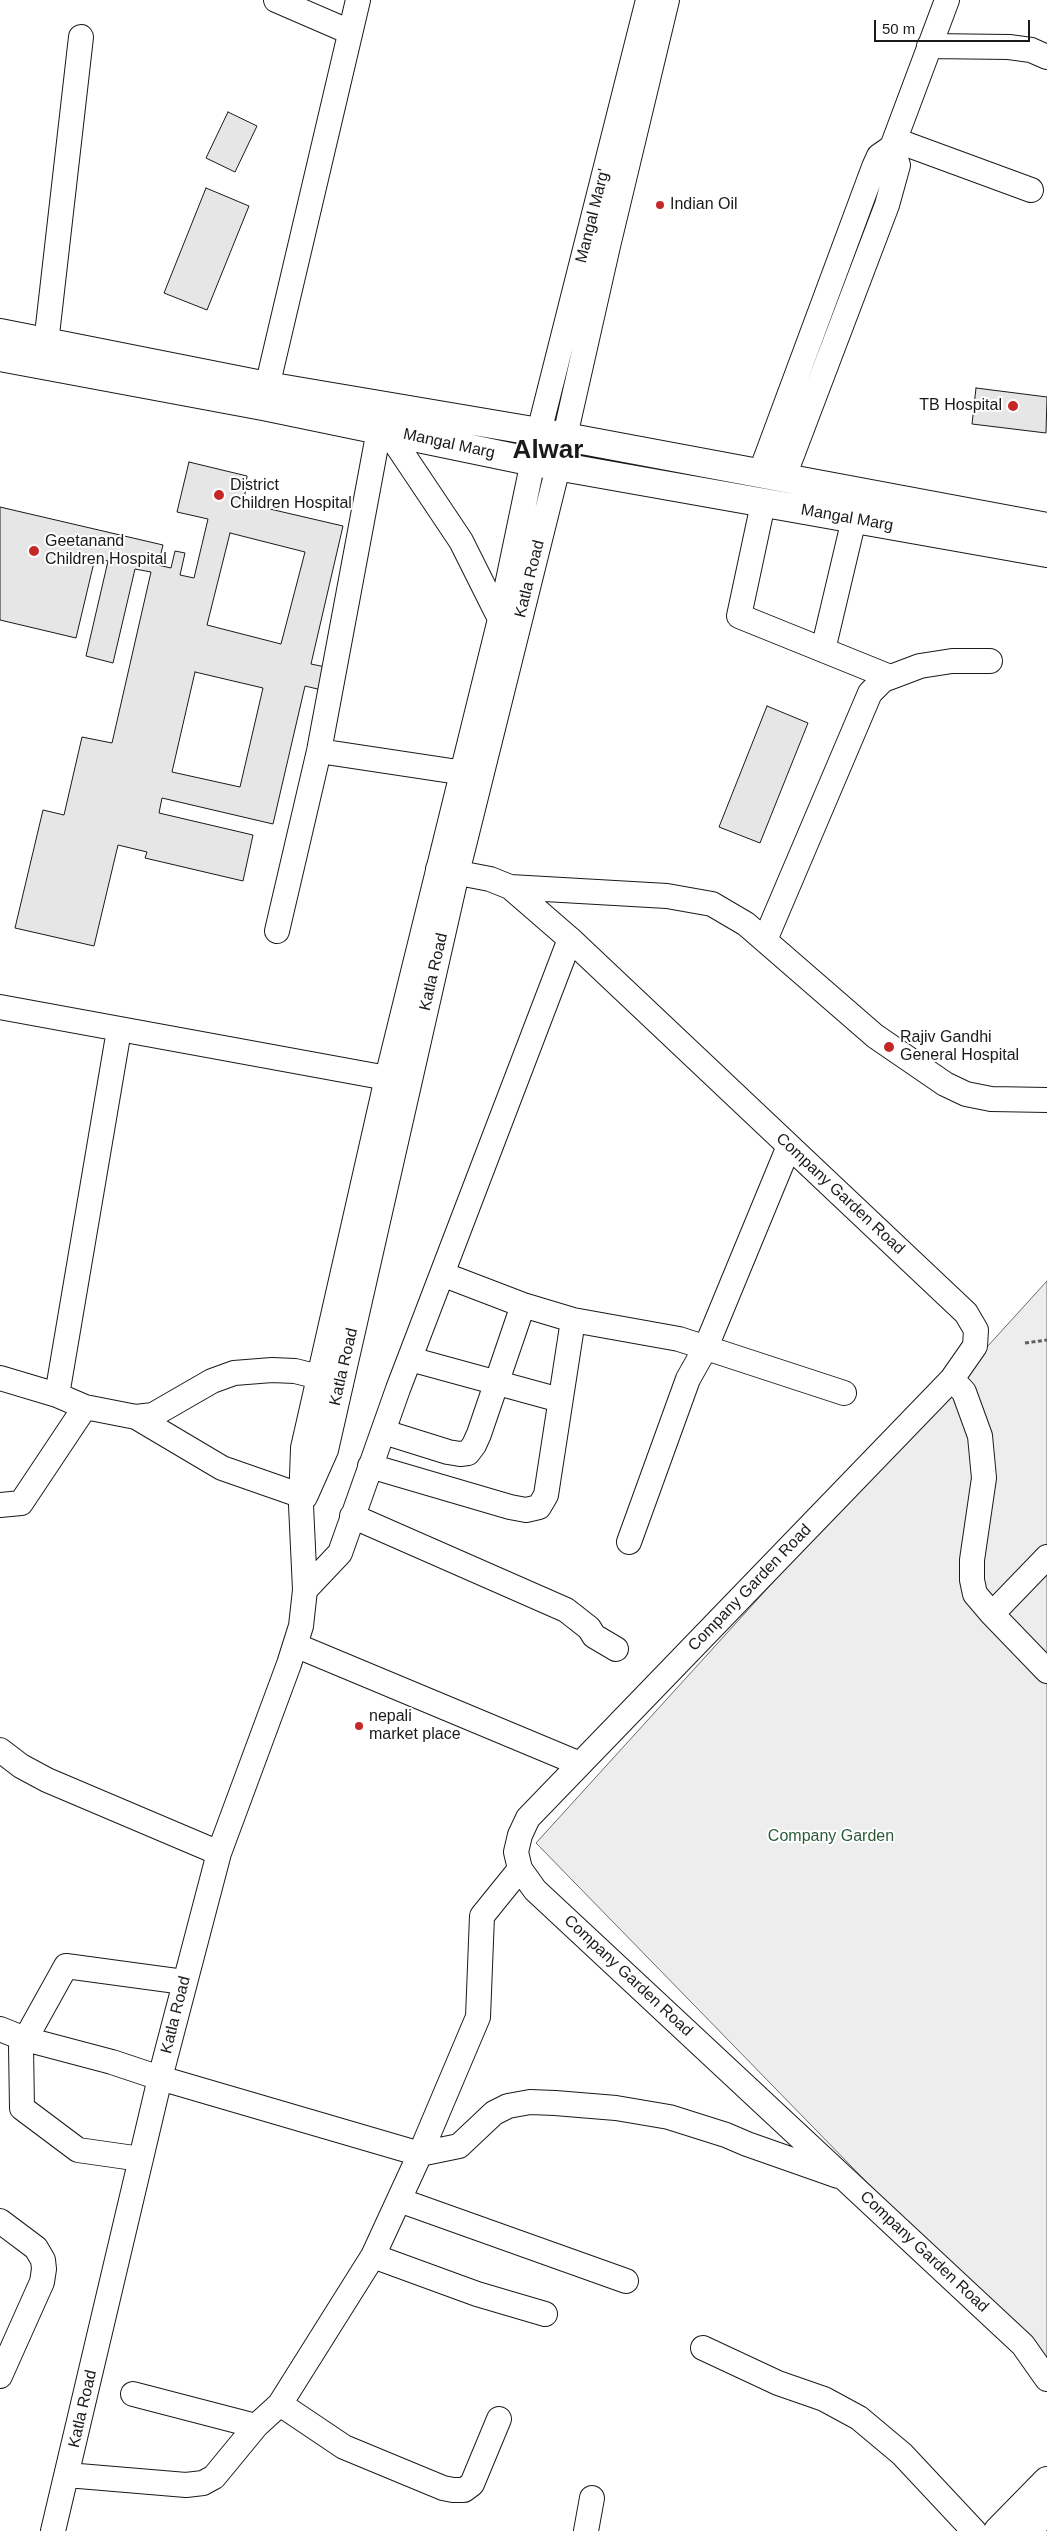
<!DOCTYPE html>
<html>
<head>
<meta charset="utf-8">
<style>
  body { margin:0 }
  #map { position:relative; width:1047px; height:2531px; overflow:hidden; background:#fff; font-family:Helvetica,sans-serif }
  canvas { display:block }
  .scale { position:absolute; left:874px; top:20px; width:156px; height:22px; box-sizing:border-box; border:2px solid #1a1a1a; border-top:0; padding-left:6px; font-size:15px; line-height:18px; white-space:nowrap; color:#1a1a1a; -webkit-text-stroke:4px #fff; paint-order:stroke }
</style>
</head>
<body>
<div id="map">
<canvas width="1047" height="2531"></canvas>
<div class="scale">50 m</div>
</div>
<script>
const ctx = document.querySelector('canvas').getContext('2d');
ctx.lineJoin = 'round';
function fill(path, color) { ctx.fillStyle = color; ctx.fill(path, 'evenodd'); }
const toPath = rows => new Path2D(rows.map(r => 'M' + r).join(''));
function trace(path, color, width, dash) { ctx.strokeStyle = color; ctx.lineWidth = width; ctx.lineCap = dash ? 'butt' : 'round'; ctx.setLineDash(dash || []); ctx.stroke(path); }
function drawText(font, color, halo, rows, align = 'center') {
  ctx.font = font + ' Helvetica,sans-serif'; ctx.lineWidth = 4; ctx.setLineDash([]); ctx.textBaseline = 'middle'; ctx.strokeStyle = halo; ctx.fillStyle = color; for (const [text, x, y, turn = 0] of rows) {
    ctx.save(); ctx.translate(x, y); ctx.rotate((+turn || 0) * Math.PI / 180); ctx.textAlign = isNaN(turn) ? turn : align; if (halo) ctx.strokeText(text, 0, 0); ctx.fillText(text, 0, 0); ctx.restore();
  }
}
const built = toPath([
  [1047,1281,1047,2367,536,1843,1047,1281]
]);
const building = toPath([
  [228,112,257,126,235,172,206,158,228,112],
  [206,188,249,206,207,310,164,293,206,188],
  [976,388,1047,397,1046,433,972,424,976,388],
  [189,462,247,476,244,503,343,526,311,664,335,669,330,692,305,686,273,824,162,798,159,813,253,835,243,881,145,858,147,852,118,845,94,946,15,928,43,810,64,815,82,737,112,743,151,572,135,569,113,663,86,656,108,561,95,558,76,638,0,620,0,507,163,545,158,565,171,568,175,551,185,553,180,575,194,578,208,519,177,512,189,462],
  [230,533,305,552,281,644,207,625,230,533],
  [195,672,263,688,240,787,172,772,195,672],
  [767,706,808,723,760,843,719,827,767,706]
]);
const path = toPath([
  [1025,1343,1047,1340]
]);
const minor = toPath([
  [276,0,350,32],
  [929,46,1009,47,1031,50,1047,57],
  [895,140,1031,190],
  [44,361,81,37],
  [263,404,358,0],
  [388,432,461,541,500,619],
  [760,474,874,167,879,156,892,147,947,0],
  [783,479,887,205,898,165,892,147],
  [761,513,739,616,890,677],
  [823,650,854,519],
  [319,751,478,775],
  [438,869,490,879,510,887,570,939,966,1313,976,1330,975,1346,952,1379,528,1818,520,1835,516,1852,520,1869,535,1890,1023,2345,1047,2379],
  [510,887,667,896,712,904,746,924,875,1036,945,1084,966,1094,991,1099,1047,1100],
  [277,931,319,751,379,430],
  [765,940,870,693,883,680,920,666,952,661,990,661],
  [0,1007,387,1078],
  [442,1274,523,1305,573,1320,679,1339,844,1393],
  [410,1359,560,1400],
  [0,1378,57,1395,85,1407,136,1417,153,1415,212,1381,234,1373,272,1370,295,1371,319,1377],
  [952,1379,964,1392,980,1436,984,1478,972,1560,972,1580,975,1594,992,1614],
  [57,1395,119,1030],
  [136,1417,222,1468,305,1497],
  [384,1432,448,1452,460,1454,468,1453,474,1445,479,1434,523,1305],
  [370,1466,510,1507,526,1510,539,1507,546,1495,573,1320],
  [306,1495,326,1450,457,873,558,467,608,246,667,0],
  [0,1505,21,1503,85,1407],
  [352,1516,566,1610,589,1628,594,1636,616,1649],
  [629,1542,688,1379,706,1347,789,1146],
  [1047,1557,992,1614,1047,1671],
  [305,1590,340,1553,398,1389,570,939],
  [295,1645,580,1764],
  [0,1750,21,1766,47,1780,219,1853],
  [0,2029,25,2039,112,2062,160,2078,420,2154,459,2146,494,2113,508,2106,530,2102,555,2103,616,2108,669,2117,726,2135,747,2144,838,2176],
  [141,2159,78,2150,22,2108,21,2047,66,1966,184,1982],
  [399,2200,626,2281],
  [0,2221,36,2248,43,2260,44,2269,42,2282,0,2376],
  [373,2256,477,2294,545,2314],
  [703,2348,778,2383,824,2399,859,2418,902,2454,974,2531],
  [133,2394,256,2426],
  [280,2404,344,2447,443,2488,453,2490,464,2490,472,2484,499,2419],
  [67,2475,186,2485,203,2483,214,2477,256,2426,280,2404,373,2256,420,2154,478,2017,482,1916,520,1869],
  [53,2531,160,2078,219,1853,289,1664,301,1626,305,1590,301,1505,303,1448,387,1078,500,619,539,432,648,0],
  [586,2531,592,2498]
]);
const major = toPath([
  [0,333,267,386,539,432,1047,527],
  [0,357,263,406,534,462,1047,553],
  [998,2531,1047,2481],
  [1027,2531,1047,2509]
]);
const markers = [
  [660,205,5,"#c62828"],
  [1013,406,6,"#c62828"],
  [219,495,6,"#c62828"],
  [34,551,6,"#c62828"],
  [889,1047,6,"#c62828"],
  [359,1726,5,"#c62828"]
];
const poiNames = [
  ["Indian Oil",670,205],
  ["TB Hospital",1002,406,"right"],
  ["District",230,486],
  ["Children Hospital",230,504],
  ["Geetanand",45,542],
  ["Children Hospital",45,560],
  ["Rajiv Gandhi",900,1038],
  ["General Hospital",900,1056],
  ["nepali",369,1717],
  ["market place",369,1735]
];
const streetNames = [
  ["Mangal Marg'",593,216,-76],
  ["Mangal Marg",449,444,12],
  ["Mangal Marg",847,518,10],
  ["Katla Road",530,579,-76],
  ["Katla Road",434,972,-77],
  ["Company Garden Road",840,1194,43],
  ["Katla Road",344,1367,-77],
  ["Company Garden Road",750,1588,-46],
  ["Company Garden Road",628,1976,43],
  ["Katla Road",176,2015,-76],
  ["Company Garden Road",924,2252,43],
  ["Katla Road",83,2409,-77]
];
const parkNames = [
  ["Company Garden",831,1837]
];
const townNames = [
  ["Alwar",548,451]
];
fill(built, '#ededed');
trace(built, '#6a6a6a', 1);
fill(building, '#e6e6e6');
trace(building, '#1a1a1a', 1);
trace(minor, '#1a1a1a', 26);
trace(major, '#1a1a1a', 30);
trace(path, '#5f5f5f', 3, [4, 2.5]);
trace(minor, '#fff', 24);
trace(major, '#fff', 28);
for (const [x, y, r, color] of markers) { const dot = new Path2D(); dot.arc(x, y, r, 0, 2 * Math.PI); ctx.fillStyle = color; ctx.fill(dot); trace(dot, '#fff', 2); }
drawText('16px', '#1a1a1a', '#fff', poiNames, 'left');
drawText('16px', '#1a1a1a', '#fff', streetNames);
drawText('16px', '#2b5a34', '#fff', parkNames);
drawText('bold 26px', '#1a1a1a', '#fff', townNames);
</script>
</body>
</html>
